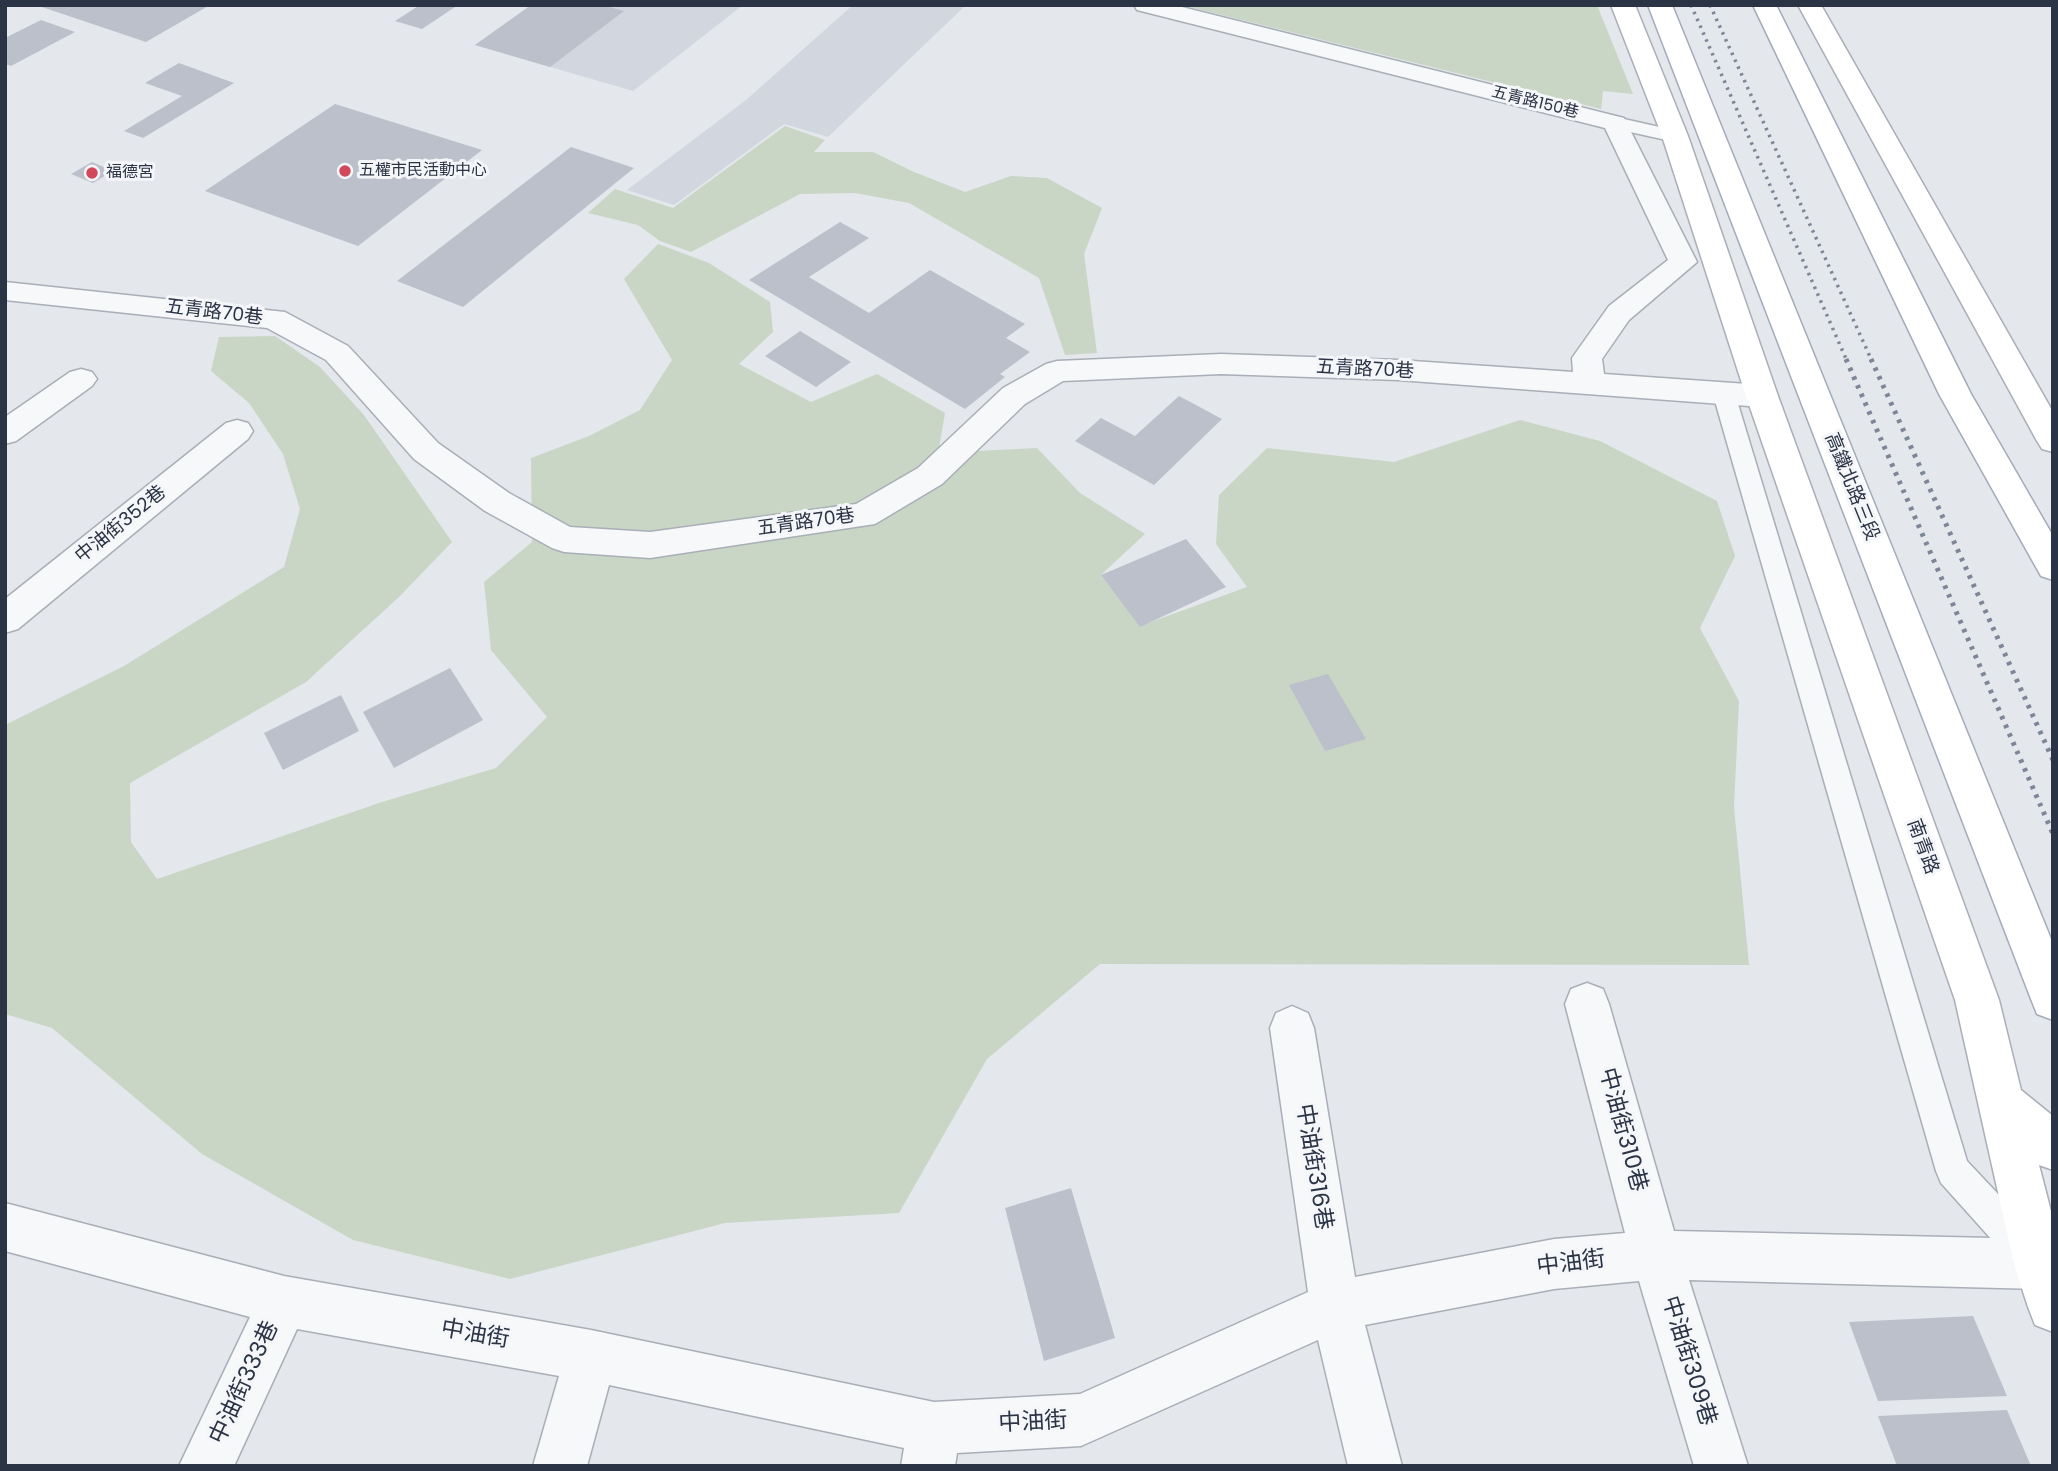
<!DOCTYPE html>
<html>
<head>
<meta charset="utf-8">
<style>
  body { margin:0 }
  #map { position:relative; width:2058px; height:1471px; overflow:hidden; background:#e4e7ec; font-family:Poppins,sans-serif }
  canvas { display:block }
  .frame { position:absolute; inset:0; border:7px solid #2b3445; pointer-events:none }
</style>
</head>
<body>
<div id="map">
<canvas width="2058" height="1471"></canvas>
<div class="frame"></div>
</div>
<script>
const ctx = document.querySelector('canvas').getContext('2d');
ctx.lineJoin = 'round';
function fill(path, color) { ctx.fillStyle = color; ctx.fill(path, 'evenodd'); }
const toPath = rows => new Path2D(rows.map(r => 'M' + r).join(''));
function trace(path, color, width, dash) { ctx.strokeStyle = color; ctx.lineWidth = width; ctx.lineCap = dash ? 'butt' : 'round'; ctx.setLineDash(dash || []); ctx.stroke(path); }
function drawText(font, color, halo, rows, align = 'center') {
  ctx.font = font + ' Poppins,"Noto Sans TC",sans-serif'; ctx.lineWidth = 6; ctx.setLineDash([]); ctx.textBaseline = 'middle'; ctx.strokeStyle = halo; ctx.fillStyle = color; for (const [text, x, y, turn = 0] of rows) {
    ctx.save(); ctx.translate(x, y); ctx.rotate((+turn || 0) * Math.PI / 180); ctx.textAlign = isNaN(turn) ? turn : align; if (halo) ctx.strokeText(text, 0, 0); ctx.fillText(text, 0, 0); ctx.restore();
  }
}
const built = toPath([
  [532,5,743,5,633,91,475,45],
  [853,5,966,5,828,137,784,124,674,205,627,190,746,100]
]);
const green = toPath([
  [1182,5,1597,5,1633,94,1603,91,1601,109],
  [785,126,825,140,814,152,873,152,914,172,965,192,1011,176,1047,178,1102,208,1084,254,1097,353,1065,355,1039,278,909,203,855,193,800,194,691,252,660,241,638,225,588,213,615,189,673,208],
  [658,244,709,263,770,302,773,332,739,364,811,402,877,374,945,413,938,453,1037,448,1080,493,1145,534,1101,575,1140,626,1247,587,1216,544,1219,495,1267,448,1394,462,1520,420,1600,441,1717,501,1735,556,1700,628,1739,701,1734,807,1749,965,1100,964,987,1059,899,1213,725,1223,510,1279,353,1240,202,1154,52,1028,5,1014,5,725,124,666,284,567,300,509,283,454,249,403,211,371,219,337,275,336,320,367,364,415,452,542,399,597,306,682,130,783,131,842,157,879,382,802,496,768,547,717,491,650,484,582,532,542,531,458,589,436,640,410,672,360,624,279]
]);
const building = toPath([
  [36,5,210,5,146,42],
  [420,5,458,5,422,29,395,21],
  [531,5,602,5,624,11,550,67,475,45],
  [41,20,75,32,11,66,5,64,5,38],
  [179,63,234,83,143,138,124,131,182,96,145,83],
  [335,104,482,150,358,246,205,191],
  [571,147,634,168,463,307,397,281],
  [92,162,113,171,93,183,71,174],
  [840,222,869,238,809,277,869,313,930,270,1025,324,1006,338,1030,352,1000,374,1005,377,965,409,749,280],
  [800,331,851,362,816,387,765,356],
  [1179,396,1222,419,1154,485,1075,441,1101,418,1135,436],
  [1186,539,1226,587,1140,627,1101,575],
  [450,668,483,720,394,768,363,712],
  [1328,674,1366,739,1325,751,1289,685],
  [341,695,359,731,283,770,264,733],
  [1071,1188,1115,1338,1044,1361,1005,1208],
  [1973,1316,2007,1396,1878,1401,1849,1322],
  [2007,1410,2031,1466,1897,1466,1878,1416]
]);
const service = toPath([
  [1615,117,1682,132,1684,136,1675,142,1608,127,1606,123,1615,117],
  [1724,386,1732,388,1735,394,1967,1161,2045,1244,2050,1257,2045,1270,2032,1275,2019,1270,1941,1183,1936,1171,1713,394,1716,388,1724,386]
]);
const minor = toPath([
  [1134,5,1174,5,1624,118,1697,262,1629,320,1602,359,1604,374,1762,385,1773,388,1778,396,1773,404,1762,407,1398,380,1221,374,1063,381,1025,404,942,484,875,524,650,558,564,552,552,548,485,511,414,459,326,360,267,328,5,300,5,282,285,312,348,346,438,443,509,493,570,527,650,532,856,504,918,468,1003,388,1046,364,1057,361,1221,354,1398,360,1573,372,1572,358,1609,306,1668,260,1605,128,1137,10,1134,5],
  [81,369,92,372,97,379,92,386,16,441,5,444,5,417,70,372,81,369],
  [237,420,248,423,253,431,248,439,18,629,5,633,5,599,226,423,237,420],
  [1587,983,1603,989,1609,1004,1674,1231,2039,1239,2053,1236,2053,1286,2039,1289,1689,1280,1748,1466,1694,1466,1639,1281,1554,1289,1365,1325,1402,1466,1348,1466,1318,1340,1081,1446,957,1453,955,1466,901,1466,904,1448,609,1385,587,1466,533,1466,559,1376,297,1329,234,1466,179,1466,250,1317,5,1251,5,1203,284,1276,591,1330,934,1402,1080,1394,1308,1292,1270,1028,1276,1013,1292,1006,1308,1013,1314,1028,1355,1277,1554,1239,1625,1233,1565,1004,1571,989,1587,983]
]);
const secondary = toPath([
  [1611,5,1635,5,1688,136,1778,396,1999,1000,2021,1090,2053,1116,2053,1170,2039,1165,2053,1219,2053,1332,2035,1325,2028,1307,2014,1264,1955,1000,1746,396,1662,136,1611,5],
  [1798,5,1821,5,2053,412,2053,452,2042,449,2037,441,1798,5]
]);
const primary = toPath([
  [1648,5,1672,5,2053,944,2053,1020,2037,1014,2031,999,1648,5],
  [1753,5,1776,5,1971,394,2053,536,2053,580,2041,576,1939,394,1753,5]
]);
const railFar1 = toPath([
  [1691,5,1847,361],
  [1710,5,1872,361]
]);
const rail = toPath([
  [1846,359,2053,834],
  [1871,359,2053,760]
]);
const markers = [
  [345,171,7,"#d1495b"],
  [92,173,7,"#d1495b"]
];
const farStreetnames = [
  ["五青路150巷",1535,103,14]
];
const farPoinames = [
  ["五權市民活動中心",359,171],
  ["福德宮",106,173]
];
const streetNames = [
  ["五青路70巷",214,313,7],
  ["五青路70巷",1365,370,3],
  ["高鐵北路三段",1851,487,68],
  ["五青路70巷",806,523,-8],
  ["中油街352巷",121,525,-39],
  ["南青路",1922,847,70]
];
const nearStreetnames = [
  ["中油街310巷",1622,1130,75],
  ["中油街316巷",1313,1167,81],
  ["中油街",1571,1264,-7],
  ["中油街",475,1335,10],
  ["中油街309巷",1688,1361,73],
  ["中油街333巷",245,1383,-65],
  ["中油街",1033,1423,-3]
];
fill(built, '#d2d6de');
fill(green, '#c9d6c5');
fill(building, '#bbc0ca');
trace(service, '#a9aeb7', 3);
trace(minor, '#a9aeb7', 3);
trace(secondary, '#a9aeb7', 3);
trace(primary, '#a3abb8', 3);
fill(service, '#f7f8fa');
fill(minor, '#f7f8fa');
fill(secondary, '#fff');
fill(primary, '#fff');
trace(railFar1, '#7d8696', 3.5, [2.5, 5]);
trace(rail, '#7d8696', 5, [3.5, 6]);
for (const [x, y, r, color] of markers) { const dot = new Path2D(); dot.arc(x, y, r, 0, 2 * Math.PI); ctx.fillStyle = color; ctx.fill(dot); trace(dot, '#f4f6f9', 2.5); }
drawText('16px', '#2b3445', '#f4f6f9', farStreetnames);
drawText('16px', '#2b3445', '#f4f6f9', farPoinames, 'left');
drawText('19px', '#2b3445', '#f4f6f9', streetNames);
drawText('23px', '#2b3445', '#f4f6f9', nearStreetnames);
</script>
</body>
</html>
